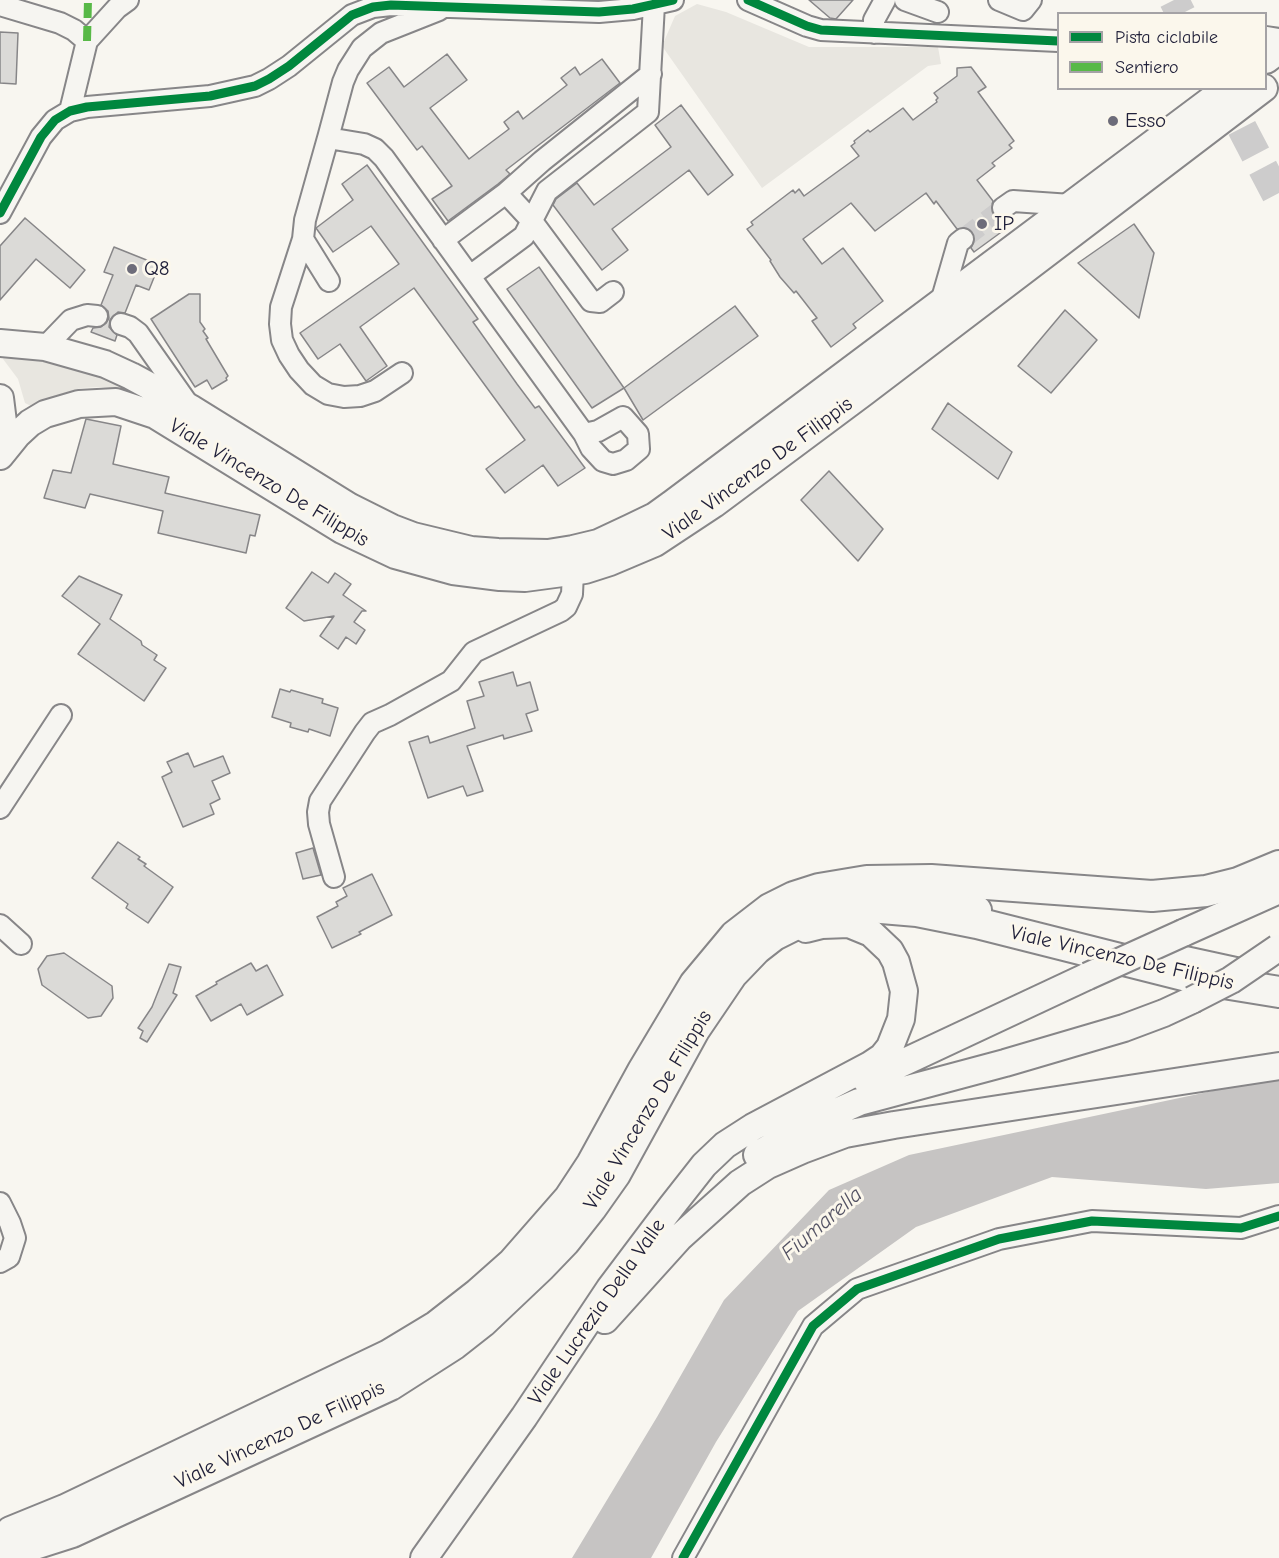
<!DOCTYPE html>
<html>
<head>
<meta charset="utf-8">
<style>
  body { margin:0 }
  #map { position:relative; width:1279px; height:1558px; overflow:hidden; background:#f8f6f0; font-family:"Comic Neue",sans-serif }
  canvas { display:block }
  .legend { position:absolute; left:1057px; top:12px; width:210px; height:78px; box-sizing:border-box; background:#fbf7ec; border:2px solid #a4a2a5; margin:0; padding:8px 10px; list-style:none; font-size:18px; color:#22223b }
  .legend li { display:flex; align-items:center; gap:12px; height:30px }
  .legend b { width:30px; border:2px solid #a4a2a5 }
</style>
</head>
<body>
<div id="map">
<canvas width="1279" height="1558"></canvas>
<ul class="legend">
<li><b style="height:8px;background:#00873e"></b>Pista ciclabile</li>
<li><b style="height:8px;background:#58b947"></b>Sentiero</li>
</ul>
</div>
<script>
const ctx = document.querySelector('canvas').getContext('2d');
ctx.lineJoin = 'round';
function fill(path, color) { ctx.fillStyle = color; ctx.fill(path, 'evenodd'); }
const toPath = rows => new Path2D(rows.map(r => 'M' + r).join(''));
function trace(path, color, width, dash) { ctx.strokeStyle = color; ctx.lineWidth = width; ctx.lineCap = dash ? 'butt' : 'round'; ctx.setLineDash(dash || []); ctx.stroke(path); }
function drawText(font, color, halo, rows, align = 'center') {
  ctx.font = font + ' "Comic Neue",sans-serif'; ctx.lineWidth = 6; ctx.setLineDash([]); ctx.textBaseline = 'middle'; ctx.strokeStyle = halo; ctx.fillStyle = color; for (const [text, x, y, turn = 0] of rows) {
    ctx.save(); ctx.translate(x, y); ctx.rotate((+turn || 0) * Math.PI / 180); ctx.textAlign = isNaN(turn) ? turn : align; if (halo) ctx.strokeText(text, 0, 0); ctx.fillText(text, 0, 0); ctx.restore();
  }
}
const green = toPath([
  [697,4,726,12,809,47,938,47,941,64,928,66,762,188,662,46,675,16],
  [5,353,16,353,85,369,135,390,134,393,120,389,100,387,81,388,45,399,31,406,25,403,18,379,3,359]
]);
const water = toPath([
  [1279,1077,1279,1183,1206,1189,1052,1177,916,1227,798,1311,716,1442,651,1558,572,1558,657,1417,724,1300,829,1190,909,1155]
]);
const building = toPath([
  [809,0,853,0,836,19,830,18,809,0],
  [0,32,18,33,16,84,0,83,0,32],
  [447,54,467,80,430,108,469,159,509,129,504,122,518,111,523,119,567,85,561,78,575,67,580,75,602,59,620,83,506,170,510,174,498,184,448,221,432,199,452,186,422,146,417,150,367,83,389,67,404,87,447,54],
  [971,67,986,87,978,92,1014,141,1009,145,1012,148,992,163,995,166,977,180,993,201,991,208,994,215,998,219,1007,219,1011,225,974,252,971,248,975,238,972,231,967,228,957,229,936,201,934,204,926,193,875,231,851,203,803,239,822,264,843,248,883,301,853,324,856,328,831,347,812,321,817,318,796,291,794,293,780,277,770,261,771,260,747,229,753,225,751,222,793,190,795,193,799,189,804,196,859,156,851,146,855,143,854,141,868,130,870,132,903,108,913,120,937,102,936,100,938,98,934,93,957,76,957,68,971,67],
  [681,105,733,175,708,195,689,170,612,229,628,250,602,270,553,205,556,199,577,183,594,205,671,147,655,125,681,105],
  [367,165,478,319,473,322,517,384,535,408,539,406,585,468,558,486,543,465,505,493,486,469,525,440,414,288,360,327,387,366,366,381,340,344,318,359,300,333,399,264,371,226,333,252,316,228,353,200,342,184,367,165],
  [25,218,85,270,70,288,36,259,0,300,0,246,25,218],
  [1134,224,1154,253,1139,318,1078,263,1134,224],
  [114,247,159,265,149,290,136,285,125,313,118,312,110,320,109,327,117,335,115,341,91,332,93,328,101,327,106,323,109,318,108,311,101,305,113,275,104,272,114,247],
  [539,267,624,388,592,408,507,289,539,267],
  [189,294,200,294,200,322,205,329,203,331,208,338,206,339,228,376,226,378,227,380,212,389,207,380,195,387,151,319,189,294],
  [735,306,758,336,643,420,624,388,735,306],
  [1065,310,1097,340,1051,393,1018,366,1065,310],
  [948,403,1012,452,998,479,932,429,948,403],
  [86,419,121,426,113,464,169,477,165,493,260,515,255,536,250,535,246,553,158,533,163,511,90,494,85,508,44,498,53,470,71,473,86,419],
  [829,471,883,529,858,561,801,500,829,471],
  [312,572,328,583,335,573,351,584,343,595,366,611,362,611,354,622,365,630,356,644,346,637,338,649,320,636,334,616,304,621,286,608,312,572],
  [79,576,122,595,110,619,141,641,142,645,157,655,154,660,166,668,144,701,78,654,100,624,62,596,79,576],
  [513,672,517,686,530,682,538,710,526,714,532,731,504,739,503,735,467,746,483,791,467,796,463,786,428,798,409,742,428,736,430,743,475,728,467,701,484,696,479,682,513,672],
  [280,689,290,692,291,690,323,699,322,703,338,708,330,736,309,729,308,732,290,727,291,723,272,717,280,689],
  [188,753,194,767,223,756,230,773,212,781,220,799,210,804,214,814,183,827,162,777,172,772,167,762,188,753],
  [118,842,140,857,138,859,146,864,144,866,173,887,148,923,126,908,128,904,92,878,118,842],
  [313,848,321,875,303,879,296,853,313,848],
  [372,874,392,915,359,932,361,934,332,948,317,917,338,906,336,902,347,896,343,888,372,874],
  [64,953,112,986,113,998,101,1016,88,1018,42,985,38,969,47,956,64,953],
  [251,963,256,971,267,965,283,995,247,1015,241,1004,211,1021,196,996,217,984,216,982,251,963],
  [169,964,181,967,173,993,177,995,147,1042,140,1038,143,1031,138,1028,152,1007,169,964]
]);
const minorTunnel = toPath([
  [963,239,1003,208]
]);
const highwayTunnel = toPath([
  [1174,0,1181,14],
  [1221,88,1279,199]
]);
const minor = toPath([
  [748,0,807,26,821,30,1058,41],
  [905,0,938,12],
  [999,0,1023,10,1031,0],
  [0,5,60,23,74,30,87,41],
  [439,10,381,33,362,48,348,70,343,82,328,138,364,144,375,149,384,158,584,434,591,448,603,461,613,464,626,460,639,449,638,434,623,417,598,431,584,434],
  [874,33,874,20,885,0],
  [1266,37,1279,39],
  [70,111,87,41,117,8,128,0],
  [328,138,305,220,303,239,329,281],
  [506,193,531,220,591,301,600,302,613,292],
  [1003,208,1013,201,1071,205],
  [0,213,41,137,55,120,70,111,87,107,210,96,255,86,269,79,289,66,352,15,373,7,391,5,599,12,633,9,673,0],
  [303,239,281,307,280,324,282,340,289,355,299,370,313,385,328,394,344,397,360,396,375,391,402,373],
  [443,240,506,193,542,161,651,74],
  [470,276,524,236,547,191,648,112,654,5],
  [941,302,958,243,963,239],
  [121,324,130,327,138,333,190,407],
  [45,347,71,320,87,315,97,316],
  [0,808,61,715],
  [334,877,319,824,318,812,320,801,365,732,372,723,390,715,451,681,474,652,561,611,566,607,572,594,573,572],
  [0,925,21,944],
  [0,1203,10,1223,15,1238,9,1257,0,1262],
  [683,1558,813,1326,857,1289,999,1239,1092,1221,1241,1228,1279,1216]
]);
const major = toPath([
  [1266,60,1279,50],
  [0,343,45,347,105,364,131,376,192,409,350,507,392,528,413,536,471,550,498,552,548,553,573,549,598,543,630,528,655,516,673,503,1227,88],
  [0,398,3,422,0,441],
  [0,456,17,435,30,423,45,414,79,404,116,402,155,415,342,530,395,555,453,571,500,577,525,578,585,570,610,562,655,543,714,504,863,393,1264,88],
  [884,892,911,894,978,910],
  [1183,933,1279,890],
  [1162,955,1240,972],
  [866,1080,1088,976],
  [757,1155,814,1122,859,1102,1005,1063,1124,1028,1164,1013,1192,1000],
  [605,1320,680,1237,740,1183,768,1165,802,1150,845,1134,894,1125,1279,1066],
  [424,1558,524,1417,610,1288,671,1207,704,1165,725,1145,753,1127,870,1065,882,1057,890,1047,901,1019,904,991,896,962,890,951,871,933,849,924,822,925,806,929]
]);
const highway = toPath([
  [11,1532,65,1510,389,1355,437,1326,478,1294,513,1263,569,1199,592,1164,643,1071,695,984,735,936,770,909,794,897,819,889,867,881,931,880,1152,896,1206,891,1238,883,1279,866],
  [0,1555,72,1532,390,1385,454,1344,482,1322,540,1267,565,1241,591,1208,615,1174,694,1030,732,974,756,949,774,935,804,920,841,908,858,906,917,911,977,923,1199,979,1279,992]
]);
const majorBridge = toPath([
  [1088,976,1183,933],
  [1192,1000,1231,980,1278,948]
]);
const quiet = toPath([
  [87,41,88,0]
]);
const cycleway = toPath([
  [748,0,807,26,821,30,1058,41],
  [0,213,41,137,55,120,70,111,87,107,210,96,255,86,269,79,289,66,352,15,373,7,391,5,599,12,633,9,673,0],
  [683,1558,813,1326,857,1289,999,1239,1092,1221,1241,1228,1279,1216]
]);
const markers = [
  [1113,121,6,"#6d6c7a"],
  [982,224,6,"#6d6c7a"],
  [132,269,6,"#6d6c7a"]
];
const poiNames = [
  ["Esso",1125,121],
  ["IP",994,224],
  ["Q8",144,269]
];
const streetNames = [
  ["Viale Vincenzo De Filippis",758,469,-36],
  ["Viale Vincenzo De Filippis",269,483,31],
  ["Viale Vincenzo De Filippis",1122,958,13],
  ["Viale Vincenzo De Filippis",648,1110,-59],
  ["Viale Lucrezia Della Valle",597,1312,-55],
  ["Viale Vincenzo De Filippis",280,1435,-25]
];
const waterNames = [
  ["Fiumarella",822,1224,-41]
];
fill(green, '#e8e6e0');
fill(water, '#c6c4c3');
fill(building, '#dbdad7');
trace(building, '#878688', 1.5);
trace(minorTunnel, '#cdcccc', 20, [20, 10]);
trace(highwayTunnel, '#cdcccc', 30, [30, 15]);
trace(minor, '#878688', 24);
trace(major, '#878688', 30);
trace(highway, '#878688', 34);
trace(minor, '#f6f5f1', 20);
trace(major, '#f6f5f1', 26);
trace(highway, '#f6f5f1', 30);
trace(majorBridge, '#878688', 30, []);
trace(majorBridge, '#f6f5f1', 26);
trace(quiet, '#58b947', 8, [15, 8]);
trace(cycleway, '#00873e', 9);
for (const [x, y, r, color] of markers) { const dot = new Path2D(); dot.arc(x, y, r, 0, 2 * Math.PI); ctx.fillStyle = color; ctx.fill(dot); trace(dot, '#fbf7ec', 2); }
drawText('21px', '#22223b', '#fbf7ec', poiNames, 'left');
drawText('21px', '#22223b', '#fbf7ec', streetNames);
drawText('italic 22px', '#545364', '#fbf7ec', waterNames);
</script>
</body>
</html>
